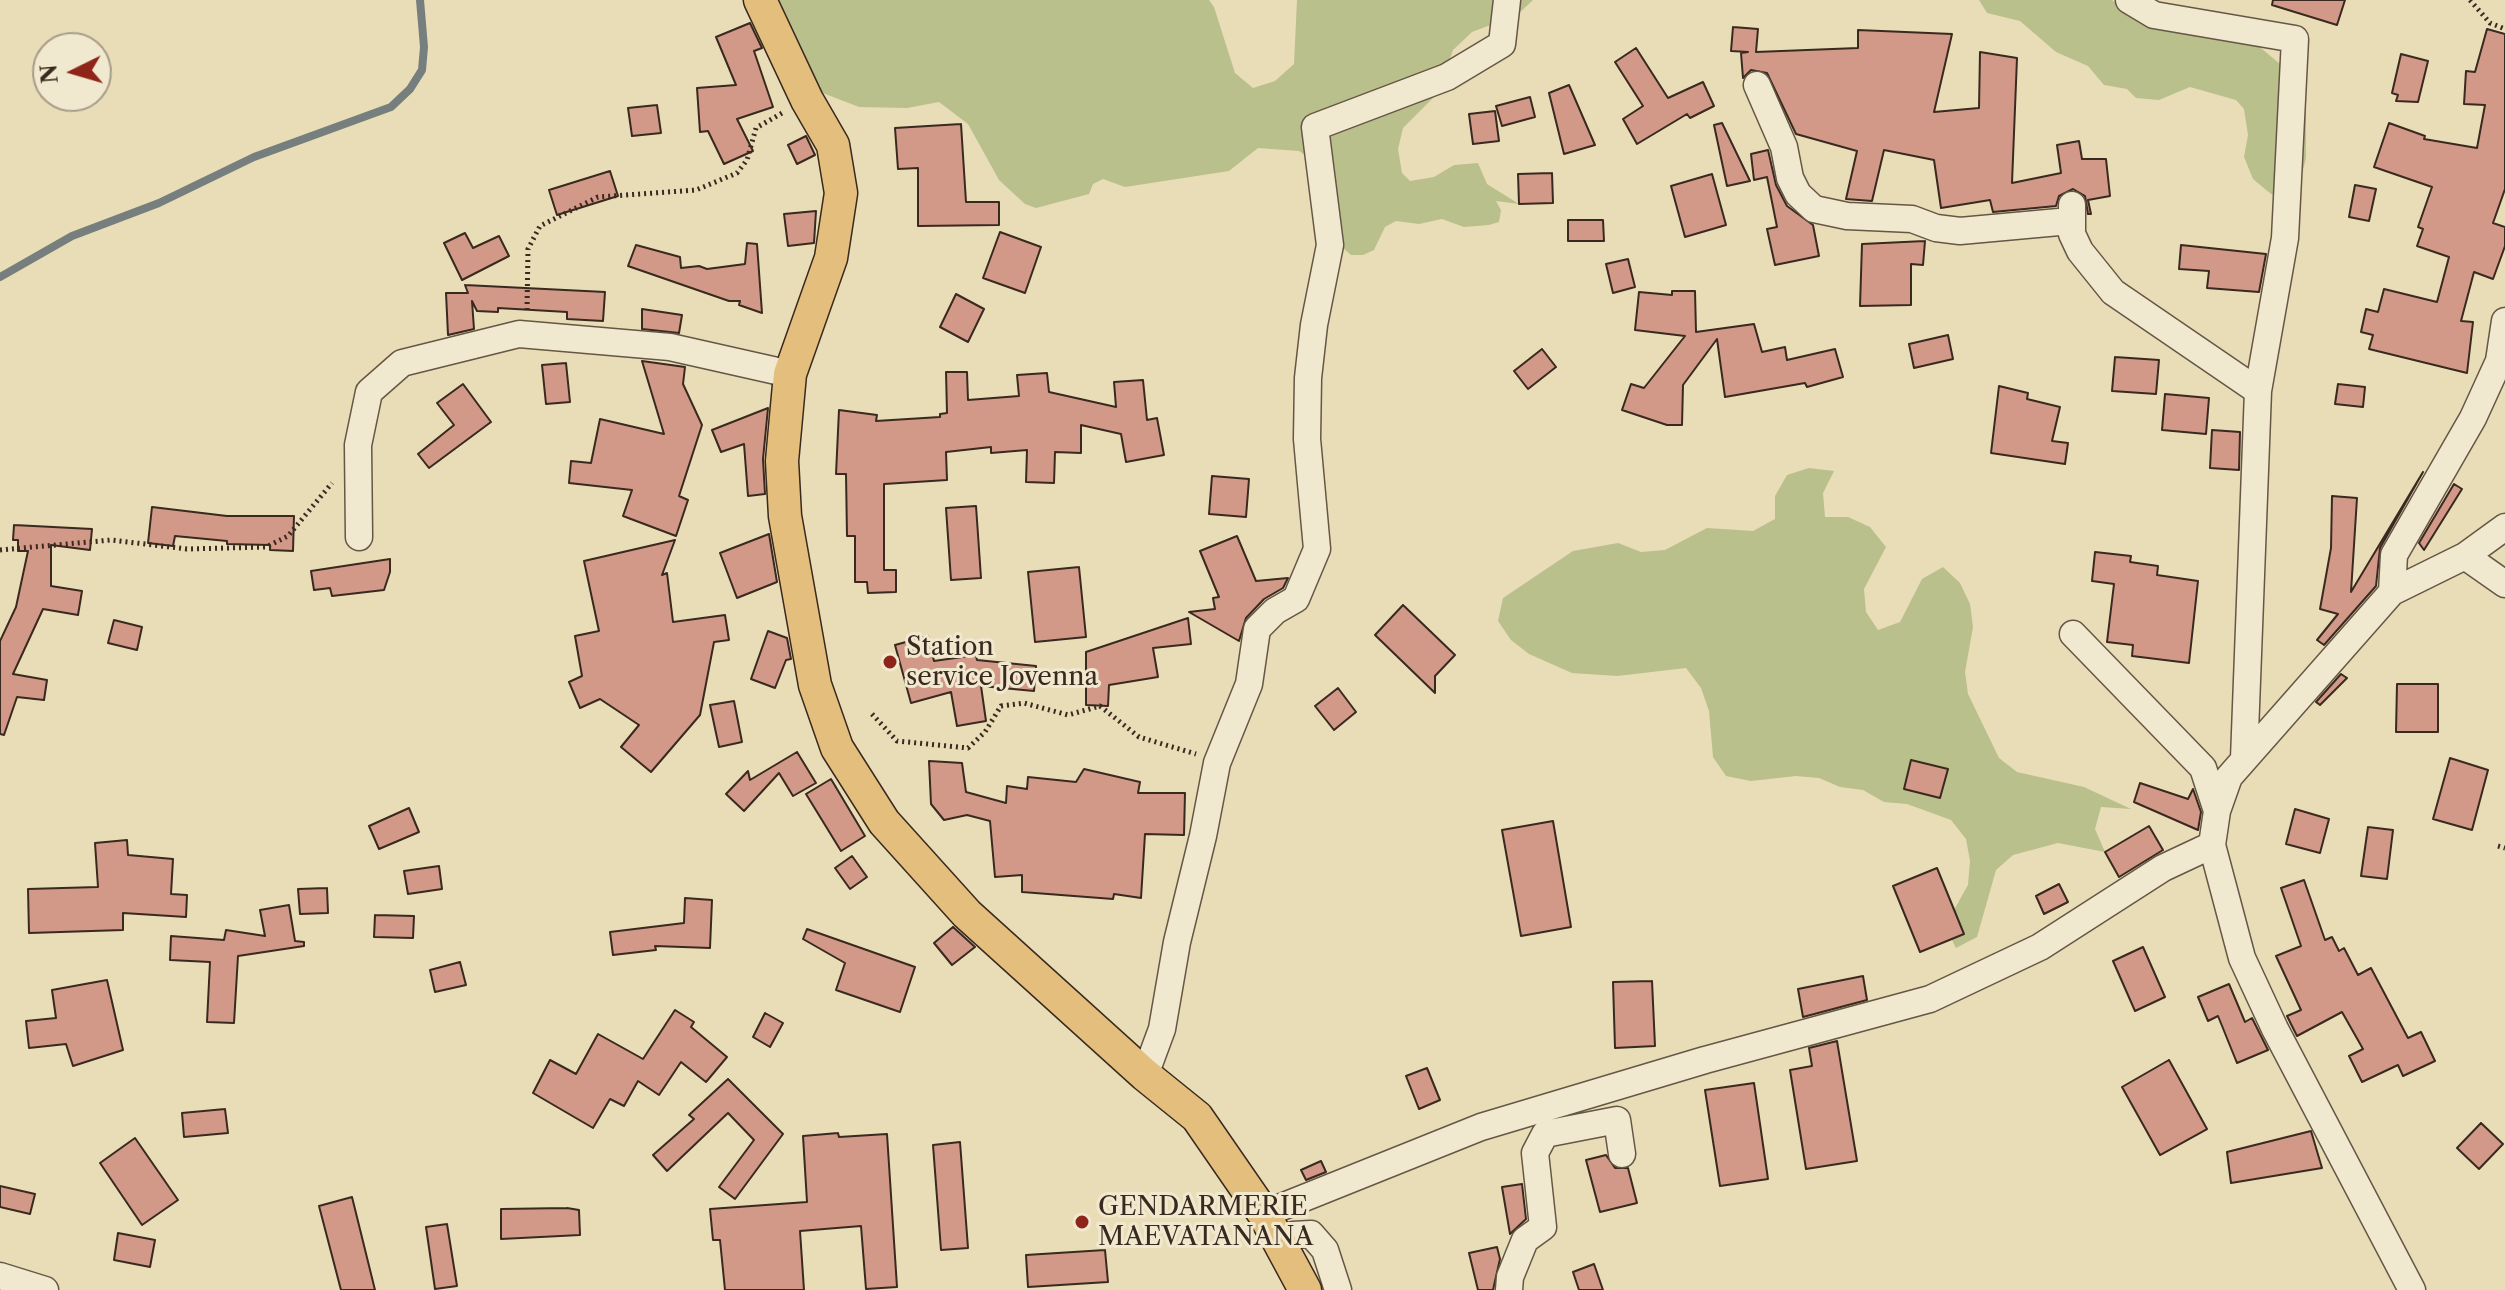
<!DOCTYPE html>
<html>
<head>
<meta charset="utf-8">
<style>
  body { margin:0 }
  #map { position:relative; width:2505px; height:1290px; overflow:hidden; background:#e8ddb7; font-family:"Libre Caslon Text",serif }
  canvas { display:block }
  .north { position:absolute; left:32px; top:32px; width:80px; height:80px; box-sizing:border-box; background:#f0e9d0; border:2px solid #a79c89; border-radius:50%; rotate:265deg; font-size:22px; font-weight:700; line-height:32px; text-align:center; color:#3a291f }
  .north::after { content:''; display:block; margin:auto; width:28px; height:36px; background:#8f2418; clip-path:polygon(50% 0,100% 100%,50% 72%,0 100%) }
</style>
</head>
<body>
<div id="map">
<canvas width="2505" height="1290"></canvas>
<div class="north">N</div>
</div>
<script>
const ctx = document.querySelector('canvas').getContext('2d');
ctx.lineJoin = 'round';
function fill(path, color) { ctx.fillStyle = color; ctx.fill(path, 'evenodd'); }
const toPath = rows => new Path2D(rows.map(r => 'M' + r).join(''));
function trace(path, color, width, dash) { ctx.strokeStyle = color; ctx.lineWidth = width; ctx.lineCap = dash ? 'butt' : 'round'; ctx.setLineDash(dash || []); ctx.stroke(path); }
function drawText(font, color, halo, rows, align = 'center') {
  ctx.font = font + ' "Libre Caslon Text",serif'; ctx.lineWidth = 6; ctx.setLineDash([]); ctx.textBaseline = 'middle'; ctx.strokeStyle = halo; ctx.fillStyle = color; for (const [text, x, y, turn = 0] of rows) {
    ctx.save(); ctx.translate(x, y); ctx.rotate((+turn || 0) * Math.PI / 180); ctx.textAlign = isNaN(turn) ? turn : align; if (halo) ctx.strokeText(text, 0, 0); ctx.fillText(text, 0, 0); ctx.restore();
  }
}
const green = toPath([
  [778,0,1209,0,1214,7,1235,73,1253,88,1275,81,1294,64,1297,0,1533,0,1517,15,1472,32,1453,50,1438,93,1403,128,1398,149,1402,173,1410,181,1434,177,1454,165,1478,163,1487,184,1519,204,1496,201,1501,210,1499,222,1489,225,1464,227,1442,219,1419,224,1396,221,1385,227,1374,250,1363,255,1351,255,1342,247,1309,158,1299,151,1258,148,1229,171,1125,187,1103,179,1093,184,1089,194,1036,208,1025,204,999,180,968,124,939,102,907,108,859,107,815,90],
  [1979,0,2112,0,2124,10,2249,38,2286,69,2306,99,2306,158,2300,182,2282,196,2271,194,2253,179,2244,157,2248,135,2244,109,2236,100,2190,87,2159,100,2136,98,2127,89,2104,85,2088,66,2056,52,2020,21,1987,13],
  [1809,468,1834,471,1823,493,1825,517,1848,517,1870,527,1886,547,1864,589,1866,612,1878,630,1900,622,1922,579,1943,567,1960,583,1970,604,1973,627,1965,672,1968,694,1999,758,2017,772,2084,787,2131,809,2101,807,2095,829,2105,852,2058,843,2013,855,1996,870,1977,937,1956,948,1945,926,1968,885,1970,861,1966,839,1951,820,1907,804,1884,802,1863,790,1840,787,1819,778,1796,776,1751,781,1726,776,1713,757,1709,711,1701,688,1686,668,1617,676,1572,673,1529,654,1511,640,1498,621,1503,598,1573,551,1618,543,1641,552,1665,550,1707,528,1753,531,1775,519,1775,496,1787,475]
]);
const stream = toPath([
  [0,277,72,236,159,203,254,157,391,107,410,89,422,70,424,47,420,0]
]);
const building = toPath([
  [2273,0,2345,0,2337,25,2272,5,2273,0],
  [750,23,762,48,754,51,773,107,737,119,753,151,724,164,708,131,700,132,697,88,736,85,716,37,750,23],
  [1733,27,1758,29,1756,52,1858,48,1858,30,1952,34,1934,112,1979,108,1980,52,2017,58,2012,183,2061,173,2057,145,2079,141,2082,159,2106,159,2110,196,2088,200,2091,214,2088,214,2085,196,2073,189,2059,196,2056,206,1993,212,1990,200,1941,208,1934,160,1884,150,1872,201,1846,199,1857,151,1796,134,1767,73,1751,70,1743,78,1741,53,1748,52,1731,51,1733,27],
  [2487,29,2505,34,2505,189,2493,223,2505,227,2505,246,2493,279,2474,272,2461,321,2473,322,2467,373,2369,349,2373,335,2361,332,2366,309,2378,312,2384,289,2437,302,2449,257,2417,246,2423,229,2418,227,2432,187,2374,167,2389,123,2425,136,2424,139,2477,148,2485,105,2464,104,2466,71,2475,72,2487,29],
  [1636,48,1668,98,1703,82,1714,106,1690,118,1687,114,1637,144,1623,119,1643,106,1615,62,1636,48],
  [2401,54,2428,61,2418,102,2396,101,2398,95,2392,93,2401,54],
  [1569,85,1595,145,1564,154,1549,93,1569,85],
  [1530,97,1535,117,1502,126,1496,106,1530,97],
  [657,105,661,133,632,136,628,108,657,105],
  [1495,111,1499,141,1473,144,1469,114,1495,111],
  [1722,123,1750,181,1727,186,1714,125,1722,123],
  [961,124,966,202,999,202,999,225,918,226,918,168,898,169,895,128,961,124],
  [806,136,815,155,797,164,788,145,806,136],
  [1768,150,1776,185,1787,206,1813,225,1819,256,1775,265,1767,229,1777,227,1767,177,1754,180,1751,154,1768,150],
  [610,171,618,196,557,215,549,190,610,171],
  [1552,173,1553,203,1519,204,1518,174,1552,173],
  [1712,174,1726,225,1685,237,1671,186,1712,174],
  [2355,185,2376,189,2369,221,2349,217,2355,185],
  [816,211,814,243,788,246,784,214,816,211],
  [1568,220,1603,220,1604,241,1568,241,1568,220],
  [1000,232,1041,247,1025,293,983,278,1000,232],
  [465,233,473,248,499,236,509,256,462,280,444,243,465,233],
  [1925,241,1923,265,1911,264,1911,305,1860,306,1862,244,1925,241],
  [747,243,757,244,762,313,739,305,740,301,729,301,628,266,636,245,680,257,681,268,699,266,707,269,745,264,747,243],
  [2181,245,2266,254,2259,292,2207,288,2209,271,2179,269,2181,245],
  [1628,259,1635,287,1613,293,1606,264,1628,259],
  [465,285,605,292,603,321,567,319,567,312,498,308,498,312,477,311,472,301,474,329,448,335,446,293,468,293,465,285],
  [1672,291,1695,291,1696,332,1754,324,1762,352,1785,347,1787,360,1835,349,1843,377,1807,387,1805,383,1725,397,1717,339,1683,385,1682,425,1667,425,1622,410,1631,384,1644,388,1685,336,1635,330,1639,292,1672,295,1672,291],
  [956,294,984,309,968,342,940,327,956,294],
  [642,309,682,315,679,333,642,329,642,309],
  [1948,335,1953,359,1914,368,1909,344,1948,335],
  [1542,349,1556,367,1528,389,1514,371,1542,349],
  [2115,357,2159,360,2156,394,2112,391,2115,357],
  [642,361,685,367,683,384,702,425,679,496,688,500,676,536,623,516,632,490,569,483,571,461,591,463,600,419,664,434,642,361],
  [566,363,570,402,546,404,542,365,566,363],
  [946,372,967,372,968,400,1019,396,1017,375,1047,373,1049,392,1116,407,1114,382,1143,380,1147,420,1157,418,1164,455,1126,462,1121,434,1081,425,1081,453,1055,452,1054,483,1026,482,1027,450,991,453,991,447,946,452,947,480,884,484,884,570,896,570,896,592,868,593,867,582,855,582,855,536,847,536,846,474,836,474,839,410,877,415,876,421,940,417,940,414,947,413,946,372],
  [463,384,491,422,429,468,418,454,454,425,437,403,463,384],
  [2338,384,2365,387,2363,407,2335,404,2338,384],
  [1999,386,2028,393,2027,399,2060,407,2052,441,2068,443,2065,464,1991,453,1999,386],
  [2165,394,2209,398,2206,434,2162,430,2165,394],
  [768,408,763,459,765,494,748,496,744,444,721,452,712,430,768,408],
  [2212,430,2240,432,2239,470,2210,468,2212,430],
  [2423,472,2380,548,2376,586,2324,645,2317,640,2338,614,2320,609,2331,548,2332,496,2357,498,2351,592,2423,472],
  [1212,476,1249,479,1246,517,1209,514,1212,476],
  [2454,484,2462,489,2424,550,2419,543,2454,484],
  [976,506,981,578,951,580,946,508,976,506],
  [152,507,227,516,294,516,293,551,270,550,270,545,227,544,227,541,175,536,173,546,148,543,152,507],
  [14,525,92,529,90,550,51,545,51,586,82,591,78,615,43,609,13,674,47,680,44,700,17,697,4,735,0,734,0,641,16,607,28,551,18,551,18,540,13,540,14,525],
  [769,534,777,582,737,598,720,553,769,534],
  [1237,536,1256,581,1288,578,1283,588,1264,599,1246,618,1239,641,1189,612,1215,609,1213,598,1219,597,1200,551,1237,536],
  [675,540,662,575,667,573,673,622,725,615,729,640,714,642,700,715,651,772,621,747,639,725,600,699,580,708,569,682,582,676,575,636,599,631,584,561,675,540],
  [2095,552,2131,556,2130,562,2158,566,2157,575,2198,581,2189,663,2132,656,2133,645,2107,642,2114,584,2092,581,2095,552],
  [390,559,390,572,384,590,332,596,330,588,314,590,311,571,390,559],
  [1079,567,1086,637,1035,642,1028,572,1079,567],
  [1403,605,1455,655,1435,676,1435,693,1375,635,1403,605],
  [1188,618,1191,644,1153,648,1158,677,1109,685,1108,706,1086,705,1086,652,1188,618],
  [114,620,142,627,137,650,108,643,114,620],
  [768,631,787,638,791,659,786,660,775,688,751,679,768,631],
  [928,636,934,661,976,655,977,660,1036,666,1034,691,981,686,986,721,957,726,951,692,911,703,895,645,928,636],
  [2341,674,2347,678,2320,705,2316,702,2341,674],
  [2397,684,2438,684,2438,732,2396,732,2397,684],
  [1338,688,1356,712,1334,730,1315,706,1338,688],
  [734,701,742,742,719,747,710,705,734,701],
  [797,752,816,783,793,796,779,773,744,811,726,794,748,771,750,780,797,752],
  [2450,758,2488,770,2472,830,2433,819,2450,758],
  [1911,760,1948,769,1940,798,1904,789,1911,760],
  [929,761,962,763,966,792,1006,803,1007,786,1027,789,1028,777,1076,782,1084,769,1140,782,1138,793,1185,793,1184,835,1145,834,1141,898,1114,894,1113,899,1022,892,1022,875,995,877,990,821,967,815,944,820,931,804,929,761],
  [831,779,865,836,841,851,806,794,831,779],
  [2140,783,2188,799,2193,789,2201,812,2198,830,2134,802,2140,783],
  [409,808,419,832,379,849,369,826,409,808],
  [2295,809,2329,819,2320,853,2286,844,2295,809],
  [1553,821,1571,927,1521,936,1502,830,1553,821],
  [2149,826,2163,850,2119,877,2105,852,2149,826],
  [2368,827,2393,830,2387,879,2361,876,2368,827],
  [127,840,128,855,173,859,171,894,187,895,186,917,123,913,123,930,29,933,28,889,98,887,95,843,127,840],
  [852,856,867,877,850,889,835,868,852,856],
  [439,866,442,889,408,894,404,871,439,866],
  [1937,868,1964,934,1920,952,1893,886,1937,868],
  [2304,880,2325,940,2332,937,2339,951,2344,948,2358,975,2371,968,2408,1038,2421,1032,2435,1061,2403,1076,2398,1065,2362,1082,2349,1056,2363,1049,2342,1012,2297,1036,2287,1016,2301,1010,2276,956,2301,946,2281,888,2304,880],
  [2059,884,2068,902,2044,914,2036,896,2059,884],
  [327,888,328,913,300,914,298,889,327,888],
  [685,898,712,900,710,948,655,946,656,950,613,955,610,932,684,923,685,898],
  [289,905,295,941,304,942,304,946,238,956,234,1023,207,1022,210,962,170,960,171,936,224,940,226,930,265,936,260,910,289,905],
  [375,915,414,916,413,938,374,937,375,915],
  [953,927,975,947,952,965,934,943,953,927],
  [807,929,915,967,900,1012,836,990,845,963,803,939,807,929],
  [2143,947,2165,997,2135,1011,2113,961,2143,947],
  [460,962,466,985,435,992,430,970,460,962],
  [1863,976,1867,1000,1803,1017,1798,989,1863,976],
  [107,980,123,1050,73,1066,66,1044,29,1048,26,1021,56,1018,52,990,107,980],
  [1652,981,1655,1046,1615,1048,1613,982,1652,981],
  [2229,984,2245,1022,2252,1018,2268,1050,2237,1063,2218,1016,2208,1021,2198,997,2229,984],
  [675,1010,694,1022,691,1027,727,1057,706,1082,681,1062,659,1095,638,1081,624,1106,610,1099,593,1128,533,1093,550,1060,576,1074,598,1034,643,1059,675,1010],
  [765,1013,783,1023,770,1047,753,1037,765,1013],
  [1837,1041,1857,1161,1806,1169,1790,1070,1812,1066,1809,1048,1837,1041],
  [2169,1060,2207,1129,2160,1155,2122,1087,2169,1060],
  [1427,1068,1440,1100,1419,1109,1406,1076,1427,1068],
  [728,1079,783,1134,735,1199,719,1187,754,1140,728,1113,667,1171,653,1155,694,1119,689,1115,728,1079],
  [1754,1083,1768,1179,1720,1186,1705,1090,1754,1083],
  [225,1109,228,1133,184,1137,182,1113,225,1109],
  [2481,1123,2503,1144,2479,1169,2457,1148,2481,1123],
  [2311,1131,2322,1168,2231,1183,2227,1152,2311,1131],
  [838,1133,839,1137,887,1134,897,1287,866,1289,861,1226,800,1231,804,1290,725,1290,720,1240,713,1240,710,1209,807,1202,803,1136,838,1133],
  [135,1138,178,1200,142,1225,100,1163,135,1138],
  [960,1142,968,1248,941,1250,933,1145,960,1142],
  [1606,1155,1615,1168,1628,1168,1637,1203,1600,1212,1586,1160,1606,1155],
  [1321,1161,1326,1172,1306,1180,1301,1170,1321,1161],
  [1522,1184,1526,1219,1510,1234,1502,1187,1522,1184],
  [0,1186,35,1194,30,1214,0,1207,0,1186],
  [352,1197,375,1290,341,1290,319,1206,352,1197],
  [567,1208,579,1210,580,1235,501,1239,501,1209,567,1208],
  [447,1224,457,1286,435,1289,426,1227,447,1224],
  [118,1233,155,1240,150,1267,114,1260,118,1233],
  [1497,1247,1500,1259,1493,1290,1478,1290,1469,1253,1497,1247],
  [1105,1250,1108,1282,1028,1287,1026,1255,1105,1250],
  [1594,1264,1603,1290,1579,1290,1573,1272,1594,1264]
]);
const path = toPath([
  [2470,0,2490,23,2505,29],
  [527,310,528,249,540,226,598,197,696,190,737,173,747,160,756,128,782,113],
  [0,550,111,540,187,549,266,547,288,536,332,483],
  [872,714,897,741,968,748,985,732,1001,706,1024,703,1068,715,1100,706,1139,737,1196,754],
  [2498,846,2505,848]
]);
const minor = toPath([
  [2129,0,2154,15,2295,39,2285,238,2258,391,2244,759],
  [1757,85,1784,147,1790,178,1798,194,1814,209,1847,216,1912,219,1936,228,1960,231,2070,221],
  [2072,205,2072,234,2080,251,2113,292,2258,391],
  [359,537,358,445,369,392,402,363,519,334,670,347,790,374],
  [2465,556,2505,584],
  [2392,592,2394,555,2473,418,2499,361,2505,321],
  [2073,634,2203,768,2217,811],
  [1145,1075,1162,1029,1177,942,1203,836,1217,763,1249,684,1257,629,1275,611,1296,599,1317,549,1307,439,1308,378,1314,325,1330,245,1315,127,1447,77,1502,44,1507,0],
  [1264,1214,1481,1127,1705,1060,1930,999,2040,947,2163,868,2212,845],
  [1278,1242,1293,1235,1311,1234,1325,1250,1338,1290],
  [0,1276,45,1290],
  [1509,1290,1510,1277,1525,1240,1543,1227,1535,1153,1545,1134,1617,1120,1622,1154],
  [2412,1290,2275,1029,2242,958,2212,845,2217,811,2229,777,2392,592,2465,556,2505,527]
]);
const major = toPath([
  [760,0,807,100,833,145,841,193,831,258,790,374,782,461,785,516,815,685,837,748,884,822,967,914,1145,1075,1197,1117,1264,1214,1305,1290]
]);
const markers = [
  [890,662,8,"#8f2418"],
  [1082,1222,8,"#8f2418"]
];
const poiNames = [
  ["Station",906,647],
  ["service Jovenna",906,677],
  ["GENDARMERIE",1098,1207],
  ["MAEVATANANA",1098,1237]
];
fill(green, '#b9c08c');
trace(stream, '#767f7d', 8);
fill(building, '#d29988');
trace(building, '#3a291f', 2);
trace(minor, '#665645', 29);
trace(major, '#3a291f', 35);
trace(path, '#3a291f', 5, [2, 4]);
trace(minor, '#f0e9d0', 26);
trace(major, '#e4be7c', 32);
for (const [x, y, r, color] of markers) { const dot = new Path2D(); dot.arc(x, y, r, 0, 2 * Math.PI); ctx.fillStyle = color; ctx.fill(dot); trace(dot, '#f0e9d0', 3); }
drawText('26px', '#3a291f', '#f0e9d0', poiNames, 'left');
</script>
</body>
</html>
